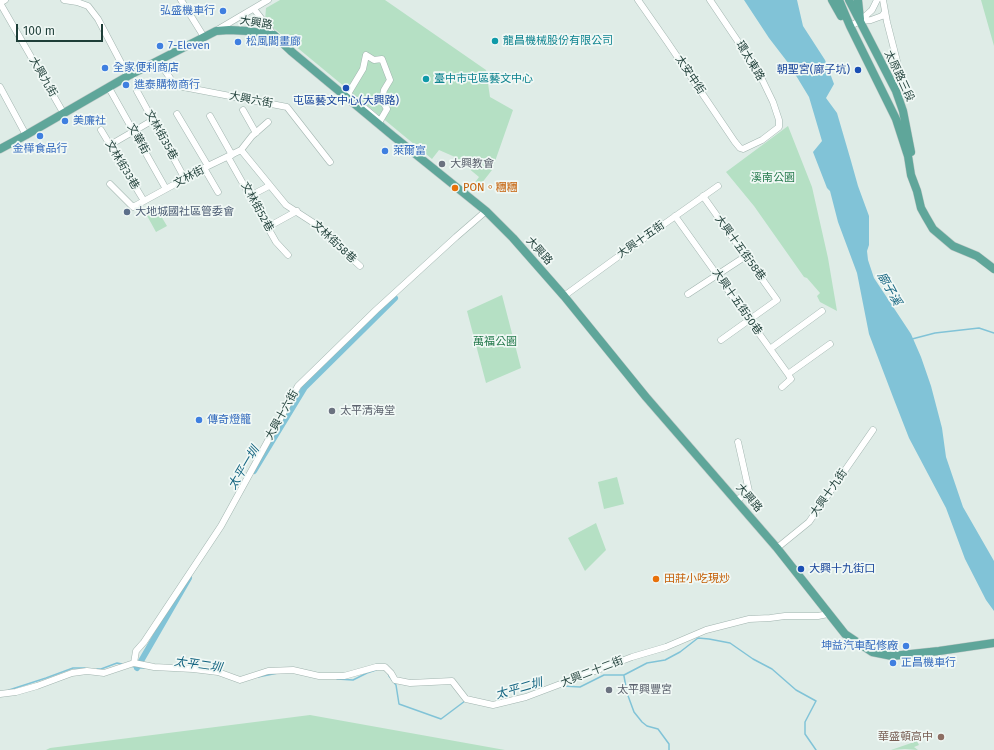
<!DOCTYPE html>
<html>
<head>
<meta charset="utf-8">
<style>
  body { margin:0 }
  #map { position:relative; width:994px; height:750px; overflow:hidden; background:#dfece7; font-family:"Fira Sans",sans-serif }
  canvas { display:block }
  .scale { position:absolute; left:16px; top:24px; width:87px; height:18px; box-sizing:border-box; border:2px solid #1e3e38; border-top:0; padding-left:5px; font-size:12px; line-height:14px; white-space:nowrap; color:#1e3e38; -webkit-text-stroke:3px #f0f8f5; paint-order:stroke }
</style>
</head>
<body>
<div id="map">
<canvas width="994" height="750"></canvas>
<div class="scale">100 m</div>
</div>
<script>
const ctx = document.querySelector('canvas').getContext('2d');
ctx.lineJoin = 'round';
function fill(path, color) { ctx.fillStyle = color; ctx.fill(path, 'evenodd'); }
const toPath = rows => new Path2D(rows.map(r => 'M' + r).join(''));
function trace(path, color, width, dash) { ctx.strokeStyle = color; ctx.lineWidth = width; ctx.lineCap = dash ? 'butt' : 'round'; ctx.setLineDash(dash || []); ctx.stroke(path); }
function drawText(font, color, halo, rows, align = 'center') {
  ctx.font = font + ' "Fira Sans","Noto Sans TC",sans-serif'; ctx.lineWidth = 3.5; ctx.setLineDash([]); ctx.textBaseline = 'middle'; ctx.strokeStyle = halo; ctx.fillStyle = color; for (const [text, x, y, turn = 0] of rows) {
    ctx.save(); ctx.translate(x, y); ctx.rotate((+turn || 0) * Math.PI / 180); ctx.textAlign = isNaN(turn) ? turn : align; if (halo) ctx.strokeText(text, 0, 0); ctx.fillText(text, 0, 0); ctx.restore();
  }
}
const green = toPath([
  [280,0,385,0,486,70,490,97,513,110,492,170,474,193,470,189,479,177,455,157,439,150,432,159,265,21,266,8],
  [981,0,994,0,994,46],
  [788,126,812,187,828,258,837,311,820,302,817,296,820,293,807,278,804,277,754,206,726,172],
  [155,206,167,226,156,232,145,212],
  [502,295,521,368,486,383,467,311],
  [617,477,624,504,604,509,598,482],
  [596,523,606,550,585,571,568,538],
  [310,715,505,750,46,750,50,748],
  [917,741,919,745,914,747,918,750,905,749,891,750]
]);
const water = toPath([
  [744,0,797,0,803,26,825,60,834,84,826,98,837,113,851,161,858,186,869,216,869,245,867,251,868,260,874,278,911,334,921,357,931,386,942,428,946,457,963,507,994,561,994,611,986,600,965,559,946,508,909,438,893,397,869,334,857,273,838,222,830,191,827,188,813,152,822,141,809,97,789,64,769,38]
]);
const stream = toPath([
  [912,339,935,333,979,328,994,333],
  [131,666,137,668,145,668],
  [97,669,101,669,117,663,122,664],
  [388,673,389,676,396,685,399,704,441,719,465,701],
  [624,676,627,693,634,712,642,722,647,726,658,729,669,744,669,750],
  [258,677,278,673],
  [337,679,353,680,367,673,376,670],
  [563,686,580,687,604,675,624,675,647,663,665,660,680,652,698,638,709,639,730,643,753,659,772,669,796,690,816,701,805,722,805,734,816,750],
  [9,690,46,678,73,668,85,668]
]);
const canal = toPath([
  [254,471,305,387,395,298],
  [137,668,189,578]
]);
const minor = toPath([
  [5,0,0,3,64,114],
  [64,0,77,2,88,6,98,19,128,76],
  [181,0,204,37],
  [638,0,668,43,735,142,740,148,743,149,762,140,779,127,779,120,773,102,758,71,737,40,710,0],
  [883,0,887,22,897,61,898,76,896,91],
  [254,9,274,35],
  [860,21,872,10,877,0],
  [850,26,860,21,871,20,882,16,885,12],
  [217,30,268,0],
  [366,55,374,60,382,59,390,80,384,90,382,100,387,109,380,121,348,94,363,69,366,55],
  [158,60,174,84,178,86,287,107,330,162],
  [0,87,26,135],
  [109,88,166,189],
  [137,91,185,179],
  [243,110,256,133],
  [177,114,208,166],
  [210,116,232,155],
  [101,130,144,201],
  [110,145,153,120],
  [241,150,286,205,323,229,336,244,360,266],
  [228,157,276,242,288,255],
  [204,168,218,192],
  [110,184,133,207,144,201,208,166,241,150,252,136,268,122],
  [250,196,269,186],
  [703,196,777,300,721,340],
  [675,216,788,374,791,379,782,387],
  [268,227,297,211],
  [688,294,746,256],
  [564,296,619,256,718,186],
  [770,349,822,311],
  [788,374,830,344],
  [736,501,749,491,738,442],
  [777,548,809,522,873,430],
  [134,663,154,667,193,669,218,672,240,680,268,671,293,670,319,676,344,676,376,667,385,667,391,673,395,680,410,683,452,681,466,699,493,705,526,697,632,657,666,647,706,630,749,619,770,618,785,616,818,616,828,614],
  [134,663,136,651,144,642,221,526,298,386,376,310,456,237,486,211],
  [0,694,16,692,37,686,72,673,87,671,104,673,134,663]
]);
const major = toPath([
  [832,0,841,16],
  [839,0,850,26,896,119,908,156,911,175,917,191,921,208,926,217,933,229,953,246,977,256,994,269],
  [849,0,896,91,903,111,911,152],
  [858,0,860,19],
  [0,149,26,135,128,76,216,31,229,30,248,31,274,35,292,52,393,136,486,211,513,238,564,296,646,397,777,548,845,634,872,652,892,656,939,651,994,643]
]);
const markers = [
  [223,11,4,"#3f7fe0"],
  [495,41,4,"#0f9aa8"],
  [238,42,4,"#3f7fe0"],
  [160,46,4,"#3f7fe0"],
  [105,68,4,"#3f7fe0"],
  [858,70,4,"#1a4fb4"],
  [426,79,4,"#0f9aa8"],
  [126,85,4,"#3f7fe0"],
  [346,88,4,"#1a4fb4"],
  [65,121,4,"#3f7fe0"],
  [40,136,4,"#3f7fe0"],
  [385,151,4,"#3f7fe0"],
  [442,164,4,"#6b7280"],
  [455,188,4,"#e8710a"],
  [127,212,4,"#5c6f8a"],
  [332,411,4,"#6b7280"],
  [199,420,4,"#3f7fe0"],
  [801,569,4,"#1a4fb4"],
  [656,579,4,"#e8710a"],
  [906,646,4,"#3f7fe0"],
  [893,663,4,"#3f7fe0"],
  [609,690,4,"#6b7280"],
  [941,737,4,"#8d6e63"]
];
const shopNames = [
  ["弘盛機車行",215,11,"right"],
  ["松風閣畫廊",246,42],
  ["7-Eleven",168,46],
  ["全家便利商店",113,68],
  ["進泰購物商行",134,85],
  ["美廉社",73,121],
  ["金樺食品行",40,149,"center"],
  ["萊爾富",393,151],
  ["傳奇燈籠",207,420],
  ["坤益汽車配修廠",898,646,"right"],
  ["正昌機車行",901,663]
];
const streetNames = [
  ["大興路",256,23,9],
  ["環太東路",750,61,59],
  ["太安中街",690,75,56],
  ["太原路三段",899,76,65],
  ["大興九街",43,77,60],
  ["大興六街",251,100,11],
  ["文林街35巷",161,135,61],
  ["文華街",138,139,61],
  ["文林街33巷",122,165,59],
  ["文林街",189,177,-28],
  ["文林街52巷",257,207,61],
  ["大興十五街",641,240,-35],
  ["文林街58巷",334,242,43],
  ["大興十五街58巷",740,248,54],
  ["大興路",539,251,48],
  ["大興十五街50巷",737,302,55],
  ["大興十六街",282,415,-61],
  ["大興十九街",829,493,-55],
  ["大興路",749,498,49],
  ["大興二十二街",592,672,-21]
];
const cultureNames = [
  ["龍昌機械股份有限公司",503,41],
  ["臺中市屯區藝文中心",434,79]
];
const transitNames = [
  ["朝聖宮(廍子坑)",850,70],
  ["屯區藝文中心(大興路)",346,101,"center"],
  ["大興十九街口",809,569,"left"]
];
const worshipNames = [
  ["大興教會",450,164],
  ["太平清海堂",340,411],
  ["太平興豐宮",617,690]
];
const parkNames = [
  ["溪南公園",773,178],
  ["萬福公園",495,342]
];
const foodNames = [
  ["PON。糰糰",463,188],
  ["田莊小吃現炒",664,579]
];
const serviceNames = [
  ["大地城國社區管委會",135,212]
];
const educationNames = [
  ["華盛頓高中",933,737]
];
const waterNames = [
  ["廍子溪",889,289,61],
  ["太平一圳",244,468,-59],
  ["太平二圳",198,665,8],
  ["太平二圳",519,689,-16]
];
fill(green, '#b5e0c4');
fill(water, '#81c3d7');
trace(stream, '#81c3d7', 1.5);
trace(canal, '#81c3d7', 6);
trace(minor, '#a1b4af', 7);
trace(major, '#c0c9c7', 9);
trace(minor, '#fff', 6);
trace(major, '#5fa69a', 8);
for (const [x, y, r, color] of markers) { const dot = new Path2D(); dot.arc(x, y, r, 0, 2 * Math.PI); ctx.fillStyle = color; ctx.fill(dot); trace(dot, '#f0f8f5', 1.5); }
drawText('11px', '#366cbe', '#f0f8f5', shopNames, 'left');
drawText('11px', '#1e3e38', '#f0f8f5', streetNames);
drawText('11px', '#0d838f', '#f0f8f5', cultureNames, 'left');
drawText('11px', '#164399', '#f0f8f5', transitNames, 'right');
drawText('11px', '#5b616d', '#f0f8f5', worshipNames, 'left');
drawText('11px', '#24794c', '#f0f8f5', parkNames);
drawText('11px', '#c56008', '#f0f8f5', foodNames, 'left');
drawText('11px', '#4e5e75', '#f0f8f5', serviceNames, 'left');
drawText('11px', '#785e54', '#f0f8f5', educationNames, 'right');
drawText('italic 12px', '#136480', '#f0f8f5', waterNames);
</script>
</body>
</html>
